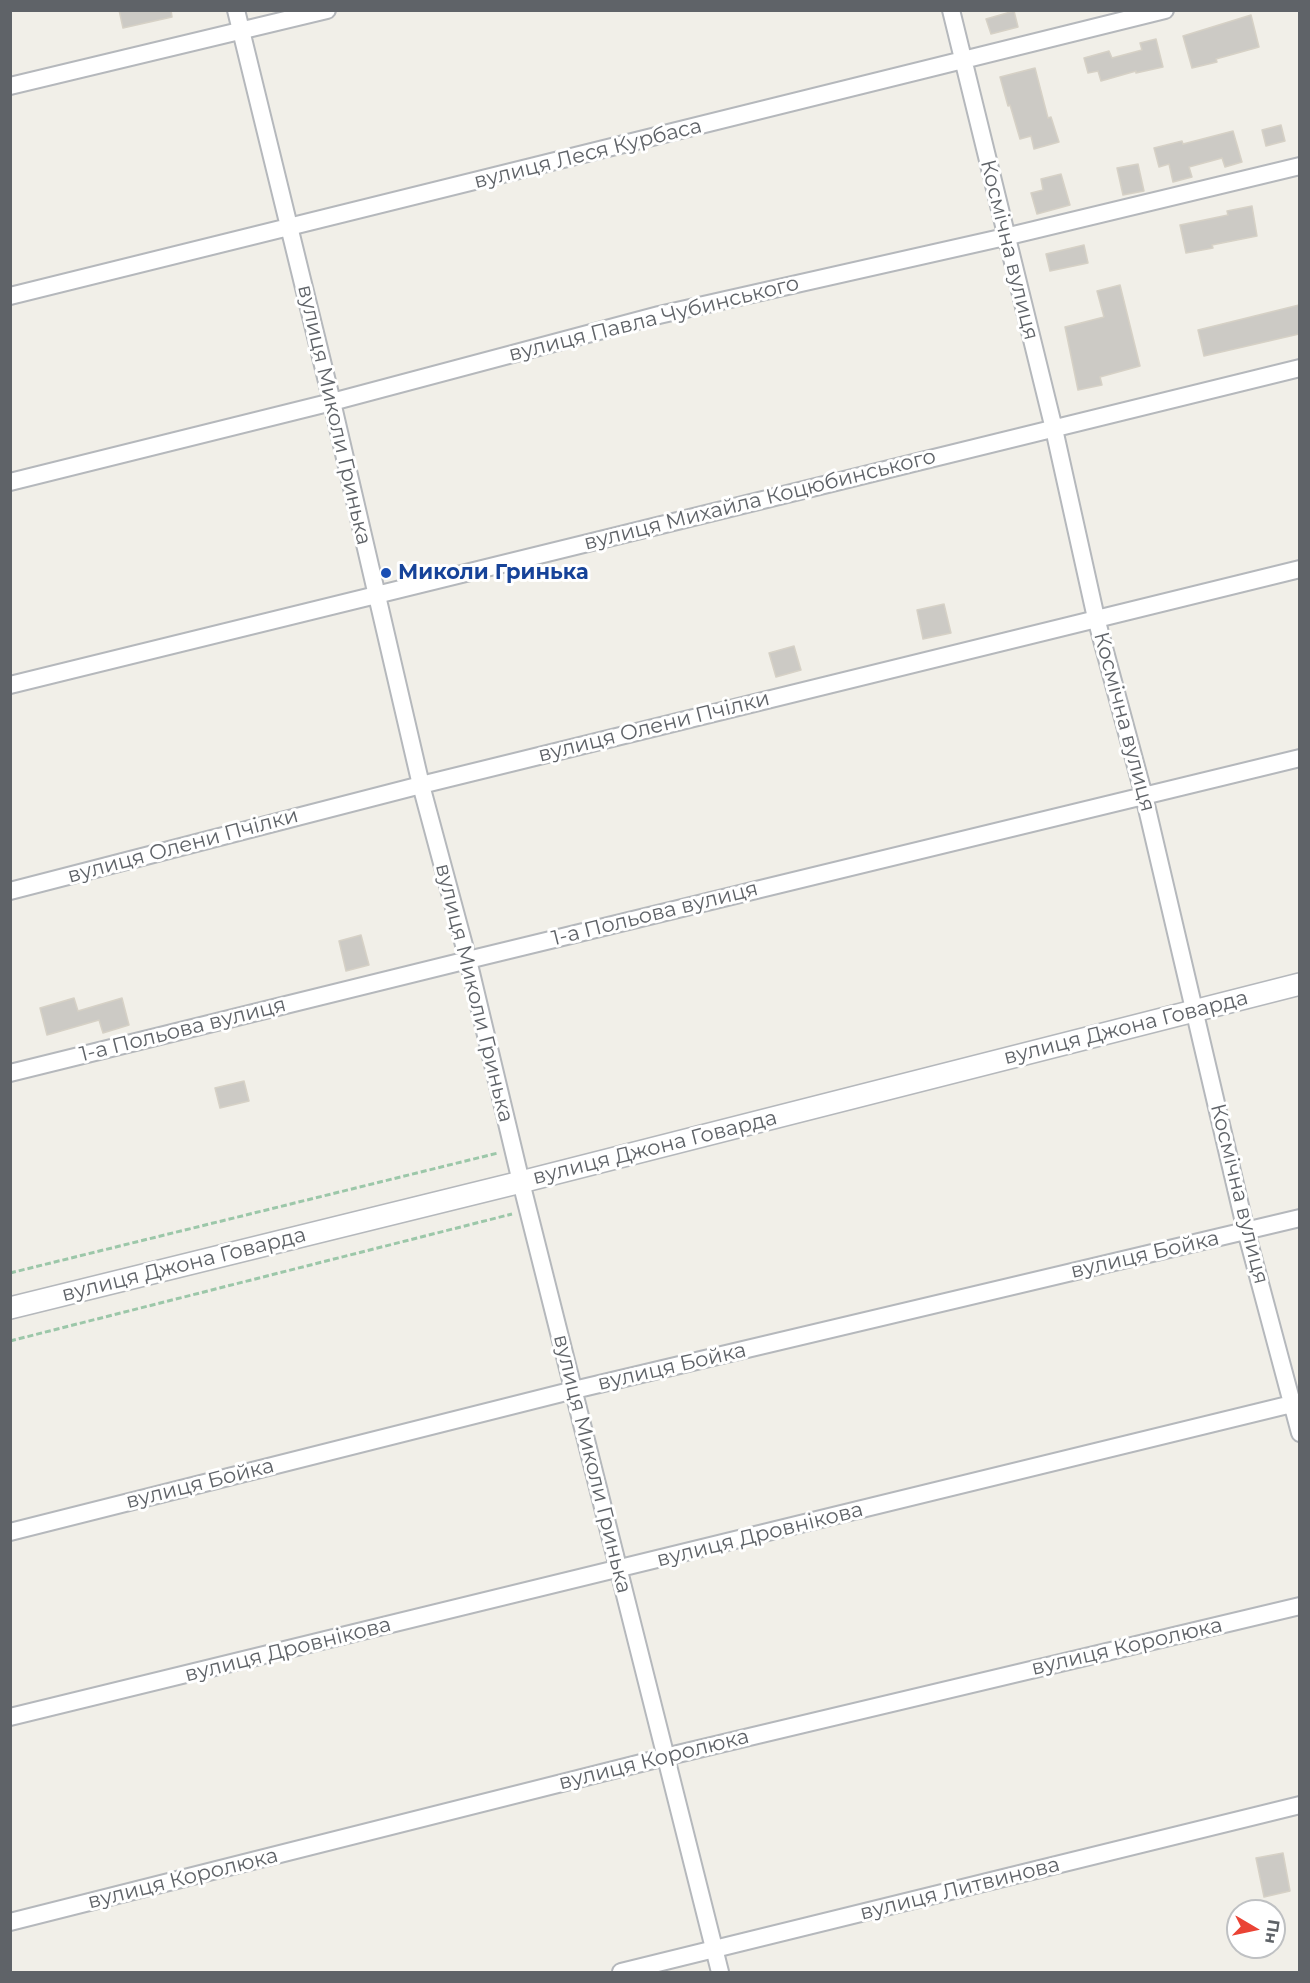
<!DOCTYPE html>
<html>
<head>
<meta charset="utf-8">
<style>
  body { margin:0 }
  #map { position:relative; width:1310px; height:1983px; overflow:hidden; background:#f1efe8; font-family:Montserrat,sans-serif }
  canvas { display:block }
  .frame { position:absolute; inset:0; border:12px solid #5f6368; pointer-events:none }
  .north { position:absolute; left:1226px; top:1899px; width:60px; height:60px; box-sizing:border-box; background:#fff; border:2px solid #bfc1c3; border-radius:50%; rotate:99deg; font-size:16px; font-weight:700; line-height:24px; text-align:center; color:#5f6368 }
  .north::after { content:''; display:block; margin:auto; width:21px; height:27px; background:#ea4335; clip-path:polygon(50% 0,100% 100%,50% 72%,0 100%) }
</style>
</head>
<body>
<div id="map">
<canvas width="1310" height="1983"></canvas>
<div class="frame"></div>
<div class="north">Пн</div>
</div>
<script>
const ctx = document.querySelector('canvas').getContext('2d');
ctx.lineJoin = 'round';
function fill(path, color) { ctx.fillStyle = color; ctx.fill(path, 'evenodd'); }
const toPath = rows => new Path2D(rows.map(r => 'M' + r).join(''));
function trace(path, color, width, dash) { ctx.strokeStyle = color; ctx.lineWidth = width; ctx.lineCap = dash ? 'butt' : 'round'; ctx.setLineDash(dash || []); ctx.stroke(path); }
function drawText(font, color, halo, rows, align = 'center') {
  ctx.font = font + ' Montserrat,sans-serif'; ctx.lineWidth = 6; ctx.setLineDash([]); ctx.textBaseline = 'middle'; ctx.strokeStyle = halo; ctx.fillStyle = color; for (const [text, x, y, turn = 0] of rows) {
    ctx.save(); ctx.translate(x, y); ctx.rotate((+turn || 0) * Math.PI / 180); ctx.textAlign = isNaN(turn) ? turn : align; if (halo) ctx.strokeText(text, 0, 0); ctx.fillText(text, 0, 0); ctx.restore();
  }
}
const building = toPath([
  [119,10,171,10,172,17,123,28,119,10],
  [1014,11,1018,27,991,34,986,19,1014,11],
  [1251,15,1259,47,1216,59,1217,62,1192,68,1183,36,1251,15],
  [1156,39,1163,67,1136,73,1136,71,1101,81,1098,71,1088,73,1084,58,1109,51,1112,58,1142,50,1140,43,1156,39],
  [1035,68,1048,118,1051,117,1059,142,1034,149,1031,136,1020,139,1010,105,1008,106,1000,77,1035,68],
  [1281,125,1285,141,1266,146,1262,130,1281,125],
  [1233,131,1242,162,1225,167,1222,158,1189,167,1192,177,1173,182,1169,164,1159,167,1154,148,1182,141,1183,144,1233,131],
  [1138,164,1144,191,1123,195,1117,168,1138,164],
  [1061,174,1070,205,1037,214,1031,193,1043,190,1041,179,1061,174],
  [1252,206,1257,236,1212,245,1213,248,1186,253,1180,225,1228,215,1227,211,1252,206],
  [1084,245,1088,263,1050,271,1046,254,1084,245],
  [1120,285,1140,366,1100,377,1102,385,1078,390,1065,327,1104,317,1097,291,1120,285],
  [1299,305,1299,334,1204,356,1198,330,1299,305],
  [944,604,951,633,923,639,917,610,944,604],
  [794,646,801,670,776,677,769,653,794,646],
  [361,935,369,965,346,971,339,941,361,935],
  [74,998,78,1011,122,998,129,1025,103,1033,99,1020,47,1035,40,1008,74,998],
  [244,1081,249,1101,220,1108,215,1088,244,1081],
  [1283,1853,1290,1891,1264,1897,1256,1858,1283,1853]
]);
const path = toPath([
  [10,1273,498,1153],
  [10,1341,512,1214]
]);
const minor = toPath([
  [236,10,332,402,421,785,468,960,521,1182,720,1972],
  [951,10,1054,429,1096,618,1144,796,1246,1231,1300,1433],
  [10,86,327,10],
  [10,296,1165,10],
  [10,482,332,402,659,315,1005,237,1300,166],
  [10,685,1300,368],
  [10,891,421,785,1300,569],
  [10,1073,468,960,1300,758],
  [10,1532,574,1390,1300,1218],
  [10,1717,1300,1402],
  [10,1922,665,1757,1300,1606],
  [621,1972,1300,1805]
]);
const tertiary = toPath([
  [10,1308,521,1182,1300,984]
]);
const markers = [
  [386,573,6,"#1a4fb4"]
];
const streetNames = [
  ["вулиця Леся Курбаса",588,154,-14],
  ["Космічна вулиця",1009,250,76],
  ["вулиця Павла Чубинського",654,319,-14],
  ["вулиця Миколи Гринька",334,415,77],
  ["вулиця Михайла Коцюбинського",760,500,-14],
  ["Космічна вулиця",1124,722,75],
  ["вулиця Олени Пчілки",654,727,-14],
  ["вулиця Олени Пчілки",183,846,-15],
  ["1-а Польова вулиця",655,914,-14],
  ["вулиця Миколи Гринька",474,993,76],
  ["вулиця Джона Говарда",1126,1028,-14],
  ["1-а Польова вулиця",183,1030,-14],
  ["вулиця Джона Говарда",655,1148,-14],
  ["Космічна вулиця",1239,1194,76],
  ["вулиця Бойка",1145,1255,-13],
  ["вулиця Джона Говарда",184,1265,-14],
  ["вулиця Бойка",672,1367,-13],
  ["вулиця Миколи Гринька",592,1464,76],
  ["вулиця Бойка",200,1484,-14],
  ["вулиця Дровнікова",760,1535,-14],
  ["вулиця Королюка",1127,1647,-13],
  ["вулиця Дровнікова",288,1650,-14],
  ["вулиця Королюка",654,1760,-14],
  ["вулиця Королюка",183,1879,-14],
  ["вулиця Литвинова",960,1889,-14]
];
const transitNames = [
  ["Миколи Гринька",398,573]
];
fill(building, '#cccac5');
trace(building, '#d6d1c6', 1.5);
trace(minor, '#b5b8bc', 20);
trace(tertiary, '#b5b8bc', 24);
trace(path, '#9cc7a9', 3, [6, 3]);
trace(minor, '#fff', 16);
trace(tertiary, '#fff', 21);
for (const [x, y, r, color] of markers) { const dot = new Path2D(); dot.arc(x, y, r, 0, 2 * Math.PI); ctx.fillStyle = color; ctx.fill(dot); trace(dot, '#fff', 2); }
drawText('21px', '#5f6368', '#fff', streetNames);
drawText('bold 21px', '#164399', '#fff', transitNames, 'left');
</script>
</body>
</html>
